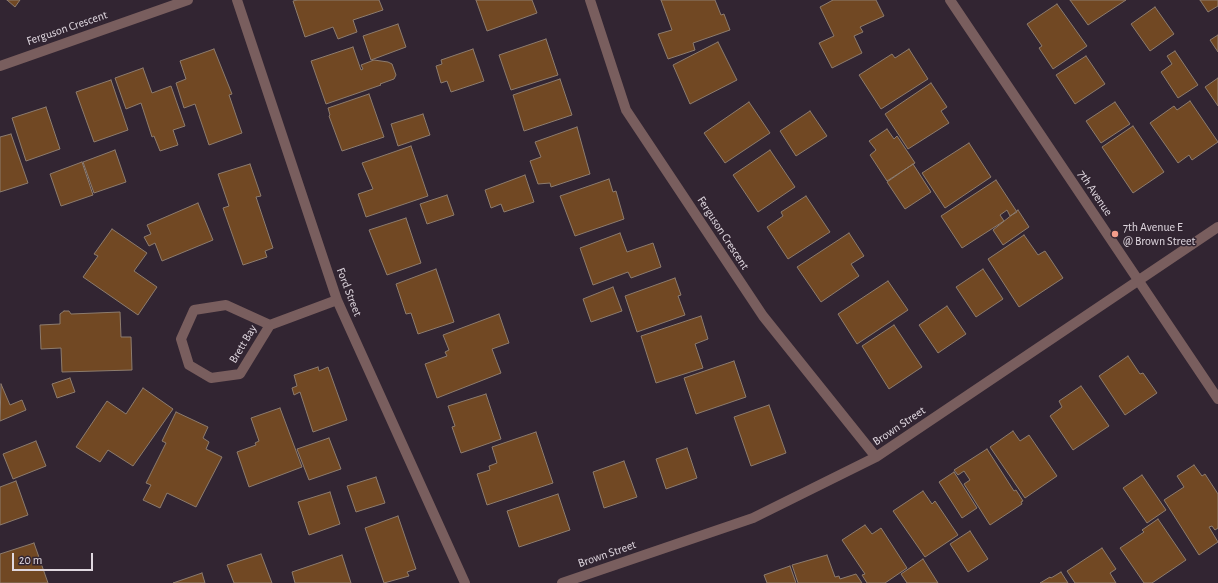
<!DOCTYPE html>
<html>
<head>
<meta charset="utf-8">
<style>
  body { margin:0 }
  #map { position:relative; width:1218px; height:583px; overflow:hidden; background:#322532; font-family:"Alegreya Sans",sans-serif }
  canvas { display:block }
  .scale { position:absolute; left:12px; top:553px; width:81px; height:18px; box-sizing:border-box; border:2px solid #e0d8e0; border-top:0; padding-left:5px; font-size:12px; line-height:14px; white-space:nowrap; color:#e0d8e0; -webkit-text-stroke:3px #322532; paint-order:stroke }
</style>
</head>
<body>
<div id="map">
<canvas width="1218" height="583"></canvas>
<div class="scale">20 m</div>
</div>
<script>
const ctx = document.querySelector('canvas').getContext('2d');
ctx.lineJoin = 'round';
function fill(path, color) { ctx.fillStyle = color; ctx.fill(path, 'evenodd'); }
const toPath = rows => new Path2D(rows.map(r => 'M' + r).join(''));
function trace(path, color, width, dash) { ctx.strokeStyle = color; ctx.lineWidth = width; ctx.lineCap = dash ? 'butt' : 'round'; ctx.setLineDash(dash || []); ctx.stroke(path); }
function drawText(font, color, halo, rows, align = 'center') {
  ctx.font = font + ' "Alegreya Sans",sans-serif'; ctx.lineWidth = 3; ctx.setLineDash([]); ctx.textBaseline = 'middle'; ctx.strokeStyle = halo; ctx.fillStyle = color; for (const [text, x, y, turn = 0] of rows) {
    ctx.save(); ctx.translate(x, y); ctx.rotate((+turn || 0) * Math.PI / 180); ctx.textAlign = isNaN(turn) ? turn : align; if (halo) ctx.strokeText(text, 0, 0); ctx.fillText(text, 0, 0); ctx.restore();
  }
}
const building = toPath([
  [7,0,20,0,15,7,7,0],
  [297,0,379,0,383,10,353,20,357,32,338,39,333,27,305,37,293,1,297,0],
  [476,0,532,0,537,13,487,31,476,0],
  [661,0,715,0,721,15,724,14,730,30,693,43,695,50,668,59,658,34,672,30,661,0],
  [833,0,876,0,884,16,860,27,863,32,854,36,862,53,832,68,819,43,834,36,820,7,833,0],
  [1070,0,1126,0,1088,25,1070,0],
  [1200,0,1218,0,1218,6,1208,12,1200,0],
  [1057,4,1087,46,1053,69,1039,48,1042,46,1027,24,1057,4],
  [1155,7,1174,34,1150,51,1131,24,1155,7],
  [398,24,406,47,371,60,363,36,398,24],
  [1218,35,1218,52,1210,40,1218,35],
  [546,39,558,75,511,90,499,55,546,39],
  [718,42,737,80,690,104,673,65,718,42],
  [353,47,361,70,363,69,361,65,374,60,388,62,392,64,396,75,394,79,380,84,381,85,326,104,311,61,353,47],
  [214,49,232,94,229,95,242,133,209,145,195,104,184,108,176,83,186,79,180,61,214,49],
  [473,49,484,81,451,92,447,81,441,83,436,66,442,64,441,60,473,49],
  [909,49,928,79,881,109,859,75,892,54,895,58,909,49],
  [1175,51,1198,85,1178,98,1161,72,1172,64,1167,56,1175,51],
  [1086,56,1105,84,1075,104,1056,75,1086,56],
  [143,68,152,93,171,86,185,126,173,130,178,145,160,151,154,136,152,137,141,103,126,109,115,78,143,68],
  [1218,78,1218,106,1205,87,1218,78],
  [560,79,572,115,524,131,513,95,560,79],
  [111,80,128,130,94,142,76,92,111,80],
  [931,83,947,107,941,111,949,123,908,149,885,114,931,83],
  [369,94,384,137,342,151,329,116,330,115,328,108,369,94],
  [1190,101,1218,142,1192,160,1189,155,1178,163,1150,123,1174,106,1177,110,1190,101],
  [749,102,770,133,725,163,704,133,749,102],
  [1115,102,1130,124,1101,143,1086,121,1115,102],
  [46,107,60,149,26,161,12,118,46,107],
  [810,111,827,136,796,156,780,131,810,111],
  [423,114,430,135,398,146,391,124,423,114],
  [1133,126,1164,172,1133,193,1102,147,1133,126],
  [577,127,590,174,551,187,550,183,538,184,530,161,541,157,535,142,577,127],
  [887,129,894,139,897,136,915,163,887,181,870,155,876,150,869,141,887,129],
  [11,134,28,183,0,192,0,137,11,134],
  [969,143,991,177,945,208,922,173,969,143],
  [411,146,428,196,366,217,358,194,373,189,362,163,411,146],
  [115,150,126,182,94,193,83,162,115,150],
  [770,150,795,187,758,212,733,175,770,150],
  [82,162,93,195,61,206,50,174,82,162],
  [250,164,261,196,256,197,273,248,265,251,267,257,243,265,223,208,229,206,218,174,250,164],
  [913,164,931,192,905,209,887,182,913,164],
  [525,175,534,202,504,212,501,204,491,208,485,190,525,175],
  [609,179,613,192,616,191,624,219,575,236,560,196,609,179],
  [996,180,1017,212,1010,216,1007,210,1000,215,1004,221,962,248,941,216,996,180],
  [447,195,454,215,427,224,420,204,447,195],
  [806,196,830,232,788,259,767,227,783,216,781,212,806,196],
  [198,203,213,240,162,261,155,243,149,246,144,237,151,234,147,225,198,203],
  [1018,210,1029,227,1003,245,993,230,1018,210],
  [406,218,421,263,387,275,369,230,406,218],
  [112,229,147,253,134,271,157,287,138,315,83,277,98,256,94,254,112,229],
  [620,233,627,252,653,243,661,267,631,278,628,272,593,285,580,248,620,233],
  [849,233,864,256,851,264,859,276,821,302,797,267,849,233],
  [1024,235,1038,255,1045,251,1063,278,1019,307,988,259,1024,235],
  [436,269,454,322,418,334,411,313,406,314,396,284,436,269],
  [983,269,1003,299,976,317,956,287,983,269],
  [675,278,681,295,678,296,685,315,637,332,625,296,675,278],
  [888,281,908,310,857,344,838,314,888,281],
  [613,287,622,311,591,322,583,299,613,287],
  [947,306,966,334,938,353,919,325,947,306],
  [64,311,69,311,71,314,120,312,121,337,131,337,132,370,62,372,61,348,41,349,40,325,60,324,60,314,64,311],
  [499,314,509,343,492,349,501,373,437,398,425,364,447,356,445,352,449,350,443,335,499,314],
  [701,316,708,339,695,344,703,368,656,383,641,336,701,316],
  [894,325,922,367,889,389,862,346,894,325],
  [1128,356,1140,374,1143,373,1157,393,1125,415,1099,376,1128,356],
  [734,361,746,397,696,414,684,378,734,361],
  [318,367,319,371,328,367,347,420,313,432,300,392,294,395,292,388,297,386,294,375,318,367],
  [70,378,75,392,57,398,52,384,70,378],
  [1,384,10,405,22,400,26,410,0,421,1,384],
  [1081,386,1109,426,1073,450,1050,416,1062,407,1059,401,1081,386],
  [143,388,173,409,133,466,108,450,100,462,76,447,107,401,126,414,143,388],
  [486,394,501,439,461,453,452,427,455,426,448,406,486,394],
  [769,405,786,453,751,466,734,417,769,405],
  [280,408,302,467,249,487,237,452,256,445,255,443,259,441,251,418,280,408],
  [176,412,208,427,203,438,209,442,206,449,222,457,196,507,167,493,160,508,143,500,151,485,146,483,166,443,162,441,176,412],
  [1013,431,1020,441,1029,435,1057,476,1025,498,990,447,1013,431],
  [536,432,553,483,487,505,477,474,490,470,489,466,497,463,492,447,536,432],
  [329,438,341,469,309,480,297,449,329,438],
  [36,441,46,466,13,479,3,454,36,441],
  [687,448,697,478,666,489,656,459,687,448],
  [987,449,1014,491,1016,490,1023,501,1021,502,1022,504,990,525,964,484,970,480,964,471,958,475,954,470,987,449],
  [624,461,637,497,604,508,593,472,624,461],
  [1194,465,1202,476,1205,474,1218,494,1218,528,1215,530,1212,526,1209,527,1218,542,1199,555,1164,500,1184,487,1177,476,1194,465],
  [954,472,977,508,962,518,939,482,954,472],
  [1142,475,1166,510,1147,523,1123,488,1142,475],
  [376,477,385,503,356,512,347,486,376,477],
  [16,481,28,515,0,525,0,487,16,481],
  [923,491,932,504,935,501,958,535,925,557,893,511,923,491],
  [330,492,340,524,309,535,298,502,330,492],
  [558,494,570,530,519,547,507,511,558,494],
  [398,516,416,569,407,572,409,576,384,583,365,528,398,516],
  [1158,519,1186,560,1152,583,1144,583,1120,548,1144,532,1142,530,1158,519],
  [865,525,872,534,881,528,907,568,885,583,867,583,862,575,865,574,842,540,865,525],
  [970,531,988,559,968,572,950,544,970,531],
  [34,543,48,583,0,583,0,554,34,543],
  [1102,548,1116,569,1110,573,1116,583,1075,583,1067,571,1102,548],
  [261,554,272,583,234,583,227,565,261,554],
  [342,555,351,583,295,583,292,572,342,555],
  [827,555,835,577,839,576,840,579,856,574,862,583,798,583,792,565,827,555],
  [923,559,938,583,907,583,901,574,923,559],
  [790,566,796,583,767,583,764,575,790,566],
  [1061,572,1068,583,1040,583,1050,577,1051,578,1061,572],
  [202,573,205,583,173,583,202,573]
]);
const minor = toPath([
  [237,0,337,300,465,583],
  [590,0,626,110,763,316,876,457],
  [950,0,1218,399],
  [0,66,188,0],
  [270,325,226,305,194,310,181,339,189,365,211,378,240,374,270,325,337,300],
  [562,583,753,518,876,457,1218,227]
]);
const markers = [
  [1115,234,4,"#f49d8b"]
];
const streetNames = [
  ["Ferguson Crescent",67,28,-19],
  ["7th Avenue",1095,193,56],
  ["Ferguson Crescent",723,233,57],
  ["Ford Street",349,292,69],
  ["Brett Bay",243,344,-59],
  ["Brown Street",899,426,-34],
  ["Brown Street",607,554,-19]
];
const poiNames = [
  ["7th Avenue E",1123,227],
  ["@ Brown Street",1123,241]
];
fill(building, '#714823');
trace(building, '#8d7c6e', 1);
trace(minor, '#795e5e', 10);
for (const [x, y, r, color] of markers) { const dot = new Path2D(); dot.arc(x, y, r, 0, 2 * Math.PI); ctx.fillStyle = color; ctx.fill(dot); trace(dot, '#322532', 1.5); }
drawText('12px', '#e0d8e0', '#322532', streetNames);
drawText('12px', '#e0d8e0', '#322532', poiNames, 'left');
</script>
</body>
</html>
